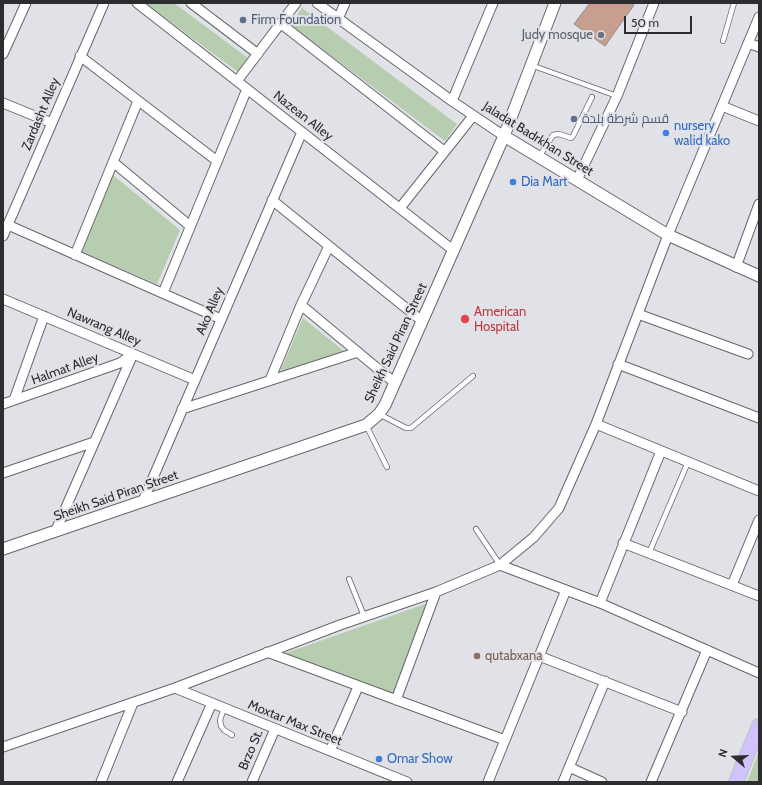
<!DOCTYPE html>
<html>
<head>
<meta charset="utf-8">
<style>
  body { margin:0 }
  #map { position:relative; width:762px; height:785px; overflow:hidden; background:#e1e2e8; font-family:Cabin,sans-serif }
  canvas { display:block }
  .frame { position:absolute; inset:0; border:4px solid #2c2d2f; pointer-events:none }
  .north { position:absolute; left:714px; top:737px; width:40px; height:40px; -webkit-text-stroke:3px #e1e2e8; paint-order:stroke; rotate:289deg; font-size:11px; font-weight:700; line-height:16px; text-align:center; color:#2c2d2f }
  .north::after { content:''; display:block; margin:auto; width:14px; height:18px; background:#2c2d2f; clip-path:polygon(50% 0,100% 100%,50% 72%,0 100%) }
  .scale { position:absolute; left:624px; top:16px; width:68px; height:18px; box-sizing:border-box; border:2px solid #2c2d2f; border-top:0; padding-left:5px; font-size:12px; line-height:14px; white-space:nowrap; color:#2c2d2f; -webkit-text-stroke:3px #e1e2e8; paint-order:stroke }
</style>
</head>
<body>
<div id="map">
<canvas width="762" height="785"></canvas>
<div class="frame"></div>
<div class="north">N</div>
<div class="scale">50 m</div>
</div>
<script>
const ctx = document.querySelector('canvas').getContext('2d');
ctx.lineJoin = 'round';
function fill(path, color) { ctx.fillStyle = color; ctx.fill(path, 'evenodd'); }
const toPath = rows => new Path2D(rows.map(r => 'M' + r).join(''));
function trace(path, color, width, dash) { ctx.strokeStyle = color; ctx.lineWidth = width; ctx.lineCap = dash ? 'butt' : 'round'; ctx.setLineDash(dash || []); ctx.stroke(path); }
function drawText(font, color, halo, rows, align = 'center') {
  ctx.font = font + ' Cabin,Cairo,sans-serif'; ctx.lineWidth = 4; ctx.setLineDash([]); ctx.textBaseline = 'middle'; ctx.strokeStyle = halo; ctx.fillStyle = color; for (const [text, x, y, turn = 0] of rows) {
    ctx.save(); ctx.translate(x, y); ctx.rotate((+turn || 0) * Math.PI / 180); ctx.textAlign = isNaN(turn) ? turn : align; if (halo) ctx.strokeText(text, 0, 0); ctx.fillText(text, 0, 0); ctx.restore();
  }
}
const green = toPath([
  [145,3,174,3,248,58,238,72],
  [302,8,457,124,445,141,290,25],
  [113,175,180,230,157,284,80,251],
  [303,318,345,352,280,372],
  [428,603,393,695,283,654],
  [759,751,759,777,757,782,747,782]
]);
const building = toPath([
  [590,3,631,3,634,5,605,46,574,24,590,3]
]);
const service = toPath([
  [723,41,734,3],
  [531,65,617,96],
  [539,157,553,135,559,134,571,138,573,136,592,97],
  [379,414,406,428,411,428,473,376],
  [366,425,387,467],
  [476,529,500,565],
  [649,553,688,462],
  [349,579,364,616],
  [224,708,220,720,221,726,224,730,232,735]
]);
const minor = toPath([
  [137,3,453,250],
  [191,3,258,54],
  [317,3,452,101,504,136],
  [338,19,345,3],
  [280,23,444,151],
  [748,43,759,47],
  [3,54,26,3],
  [80,56,217,161],
  [237,81,296,3],
  [452,101,493,3],
  [3,103,52,123],
  [722,106,759,121],
  [113,162,190,226],
  [577,180,617,96,654,3],
  [272,200,422,321],
  [400,208,473,116],
  [8,225,221,319],
  [3,236,104,3],
  [75,255,138,101],
  [736,267,759,204],
  [163,293,247,89],
  [3,299,195,380],
  [301,305,395,383],
  [638,314,748,354],
  [618,364,759,418],
  [270,380,301,305,329,246],
  [14,400,44,316],
  [3,404,120,363,133,354],
  [182,409,358,352],
  [596,424,759,491],
  [3,473,94,442],
  [143,501,302,132],
  [56,530,133,354],
  [623,543,759,596],
  [500,565,600,603,759,673],
  [732,585,759,520],
  [600,603,661,451],
  [267,652,505,740],
  [539,656,682,712],
  [175,688,407,782],
  [396,700,436,592],
  [3,747,175,688,340,625,436,592,500,565,534,537,559,508,596,424,668,235,759,17],
  [330,751,358,687],
  [569,767,602,782],
  [101,782,133,703],
  [177,782,212,703],
  [252,782,275,729],
  [488,782,566,590],
  [563,782,605,681],
  [651,782,707,650]
]);
const tertiary = toPath([
  [504,136,668,235,759,276],
  [3,549,366,425,379,414,385,405,504,136,555,3]
]);
const primary = toPath([
  [736,782,759,726]
]);
const markers = [
  [243,20,4,"#5c6f8a"],
  [601,35,4,"#6b7280"],
  [574,119,4,"#5c6f8a"],
  [666,133,4,"#3f7fe0"],
  [513,182,4,"#3f7fe0"],
  [465,319,5,"#e0444e"],
  [477,656,4,"#8d6e63"],
  [379,759,4,"#3f7fe0"]
];
const serviceNames = [
  ["Firm Foundation",251,20],
  ["قسم شرطة بلدة",582,119]
];
const worshipNames = [
  ["Judy mosque",593,35]
];
const streetNames = [
  ["Zardasht Alley",41,114,-67],
  ["Nazean Alley",303,116,38],
  ["Jaladat Badrkhan Street",538,139,32],
  ["Ako Alley",210,311,-67],
  ["Nawrang Alley",104,327,23],
  ["Sheikh Said Piran Street",396,343,-65],
  ["Halmat Alley",65,369,-20],
  ["Sheikh Said Piran Street",116,496,-19],
  ["Moxtar Max Street",295,723,22],
  ["Brzo St.",251,750,-67]
];
const shopNames = [
  ["nursery",674,126],
  ["walid kako",674,141],
  ["Dia Mart",521,182],
  ["Omar Show",387,759]
];
const healthNames = [
  ["American",474,312],
  ["Hospital",474,327]
];
const educationNames = [
  ["qutabxana",485,656]
];
fill(green, '#b6ceaf');
fill(building, '#c79e8f');
trace(building, '#928c8a', 1);
trace(service, '#65666b', 6);
trace(minor, '#65666b', 11);
trace(tertiary, '#65666b', 13);
trace(primary, '#c0c0c1', 16);
trace(service, '#fff', 4.5);
trace(minor, '#fff', 9);
trace(tertiary, '#fff', 11);
trace(primary, '#d0c2fc', 14);
for (const [x, y, r, color] of markers) { const dot = new Path2D(); dot.arc(x, y, r, 0, 2 * Math.PI); ctx.fillStyle = color; ctx.fill(dot); trace(dot, '#e1e2e8', 1.5); }
drawText('13px', '#4e5e75', '#e1e2e8', serviceNames, 'left');
drawText('13px', '#5b616d', '#e1e2e8', worshipNames, 'right');
drawText('13px', '#2c2d2f', '#e1e2e8', streetNames);
drawText('13px', '#366cbe', '#e1e2e8', shopNames, 'left');
drawText('13px', '#be3a42', '#e1e2e8', healthNames, 'left');
drawText('13px', '#785e54', '#e1e2e8', educationNames, 'left');
</script>
</body>
</html>
